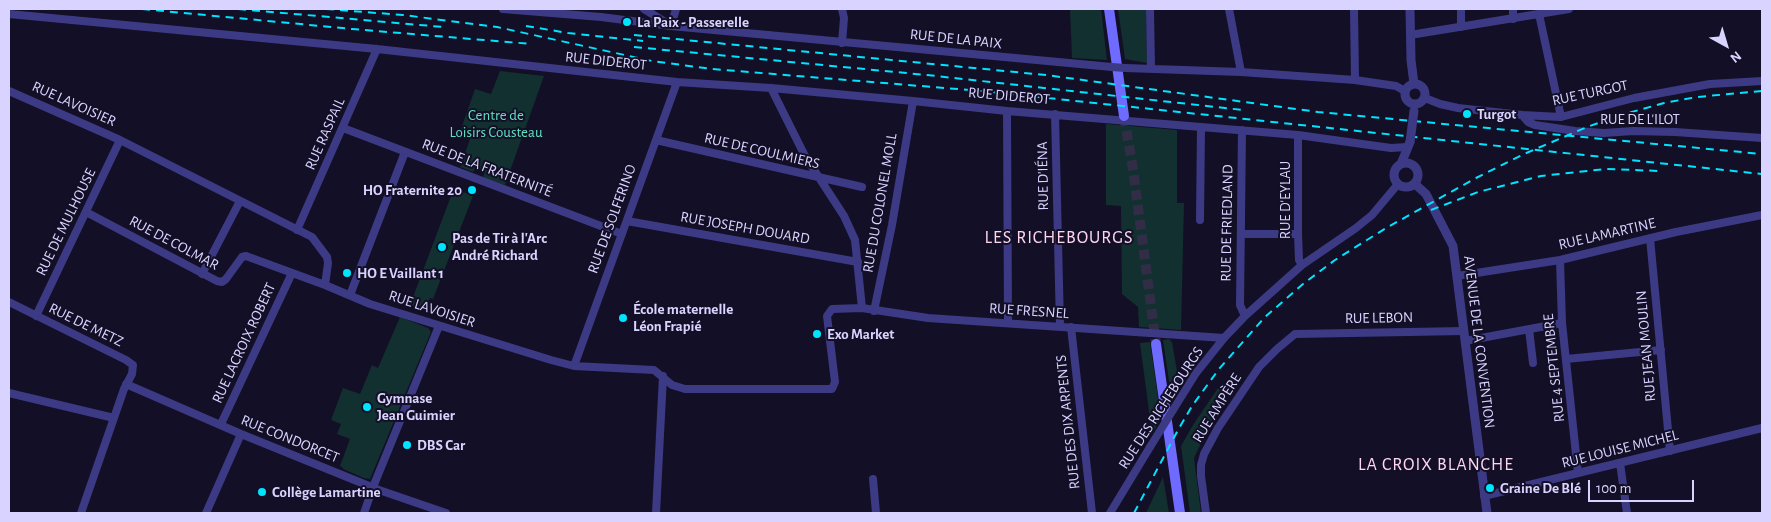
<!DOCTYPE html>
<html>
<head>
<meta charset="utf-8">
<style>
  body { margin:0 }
  #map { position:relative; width:1771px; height:522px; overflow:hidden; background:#130f26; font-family:"Alegreya Sans",sans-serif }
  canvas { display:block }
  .frame { position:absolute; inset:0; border:10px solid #d9d4ff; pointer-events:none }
  .north { position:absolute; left:1701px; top:20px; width:50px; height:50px; -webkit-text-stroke:4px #130f26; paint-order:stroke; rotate:141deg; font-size:14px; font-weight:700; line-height:20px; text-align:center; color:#d9d4ff }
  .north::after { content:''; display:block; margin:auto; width:18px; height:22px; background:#d9d4ff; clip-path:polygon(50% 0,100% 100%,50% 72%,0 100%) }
  .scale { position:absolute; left:1588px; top:480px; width:106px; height:22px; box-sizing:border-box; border:2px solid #d9d4ff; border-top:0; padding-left:6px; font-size:15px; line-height:18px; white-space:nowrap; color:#d9d4ff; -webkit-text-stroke:4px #130f26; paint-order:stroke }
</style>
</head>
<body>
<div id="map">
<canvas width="1771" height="522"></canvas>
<div class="frame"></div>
<div class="north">N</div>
<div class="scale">100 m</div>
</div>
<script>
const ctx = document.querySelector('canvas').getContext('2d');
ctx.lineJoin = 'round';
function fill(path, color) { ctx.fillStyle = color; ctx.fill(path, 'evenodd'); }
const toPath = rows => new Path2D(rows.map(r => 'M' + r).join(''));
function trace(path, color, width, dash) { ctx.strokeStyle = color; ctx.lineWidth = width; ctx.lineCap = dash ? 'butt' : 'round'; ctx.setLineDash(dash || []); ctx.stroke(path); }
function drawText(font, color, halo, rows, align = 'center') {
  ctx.font = font + ' "Alegreya Sans",sans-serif'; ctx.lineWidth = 4; ctx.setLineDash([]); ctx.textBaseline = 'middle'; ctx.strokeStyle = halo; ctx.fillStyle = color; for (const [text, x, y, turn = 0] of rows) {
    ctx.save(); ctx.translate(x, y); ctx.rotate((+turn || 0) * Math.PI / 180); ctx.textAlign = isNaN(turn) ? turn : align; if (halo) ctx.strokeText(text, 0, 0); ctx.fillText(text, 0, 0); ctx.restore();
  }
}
const green = toPath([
  [1070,9,1101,9,1107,60,1072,58],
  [1118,9,1146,9,1147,63,1125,59],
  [500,71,544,76,505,185,483,178,485,171,475,168,473,172,460,167,470,139,459,135,475,89,491,94],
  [1106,124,1177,130,1177,203,1184,203,1181,330,1139,327,1138,307,1122,294,1121,206,1106,205],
  [454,188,473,196,433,299,430,298,427,305,429,306,427,311,410,305],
  [400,317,428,328,431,332,370,479,364,478,343,469,343,468,340,466,350,439,337,434,341,424,331,420,343,388,360,394,372,365,378,368],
  [1169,339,1172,342,1180,388,1172,402,1163,340],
  [1150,342,1161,419,1152,434,1140,343],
  [1218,388,1225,393,1194,458,1201,513,1190,513,1181,446,1193,425],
  [1163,477,1169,513,1146,513]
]);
const secondaryTunnel = toPath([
  [1124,116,1133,169,1156,344]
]);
const minor = toPath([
  [503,9,601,17,671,26,1112,67],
  [644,9,670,25],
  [842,9,844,18,842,43],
  [1150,9,1151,69],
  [1229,9,1241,72],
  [1354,9,1355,80],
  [1513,9,1513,19],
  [9,14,377,49,677,82,771,88,913,101,1007,111,1298,135,1391,148,1407,147],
  [1539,14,1561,117],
  [671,26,676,9],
  [1461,27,1461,9],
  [1410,35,1569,9],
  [1125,68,1241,72,1355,80,1396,86,1405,91],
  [771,88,805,156,844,216,855,240,862,308],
  [9,91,120,140,312,237,327,257,328,263,325,285],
  [1425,98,1440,104,1458,108,1522,115,1561,117,1634,98,1710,84,1762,81],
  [1007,111,1008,323],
  [1055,114,1060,326],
  [1522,115,1528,122,1535,125,1575,131,1604,133,1633,131,1675,132,1762,138],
  [343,128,622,234],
  [1242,130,1240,305,1245,316],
  [1298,135,1298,234,1299,260,1302,265],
  [656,140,862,187],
  [86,212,217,281,222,282,226,279,242,257,246,256,325,285,370,304,551,360,574,366,654,370,672,385,685,389,832,389,835,382,827,316,832,309,862,308,928,318,1224,338],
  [1200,220,1201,127],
  [627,221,858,262],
  [297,230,377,49],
  [1241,234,1298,234],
  [1650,238,1670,451],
  [1560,260,1562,323,1578,473],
  [202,274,240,201],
  [1457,276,1560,260,1676,232,1762,215],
  [350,295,405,152],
  [9,302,126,360,133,365,132,374,124,389,81,513],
  [874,311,892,225,913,101],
  [36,316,120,140],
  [1071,327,1092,513],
  [1529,329,1533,363],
  [1465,341,1562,323],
  [1566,359,1661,350],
  [574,366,677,82],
  [1196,373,1224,338,1245,316,1302,265,1356,228,1372,215,1398,184],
  [126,384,241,434,379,490,446,513],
  [9,393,114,418],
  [221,424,292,273],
  [1620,463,1627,513],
  [873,479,876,513],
  [1484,496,1762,428],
  [206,513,241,434],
  [364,513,373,487,439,326],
  [656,513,663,376],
  [1110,513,1150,447],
  [1206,513,1201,476,1201,465,1204,454,1218,428,1259,367,1277,349,1295,334,1464,331]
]);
const tertiary = toPath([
  [1410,9,1411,60,1414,84],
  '1405 94a10 10 0 1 1 20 0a10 10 0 1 1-20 0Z',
  '1394 175a12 12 0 1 1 24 0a12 12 0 1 1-24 0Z',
  [1401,164,1410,142],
  [1415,184,1426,194,1453,246,1487,513]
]);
const secondary = toPath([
  [1109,9,1124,116],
  [1156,344,1180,513]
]);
const rail = toPath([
  [142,9,352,29,532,44],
  [238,9,443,27],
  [326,9,403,15,497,27,652,61,712,69,982,91,1762,174],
  [526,26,568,33,643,41],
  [634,35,1046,75,1318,112,1762,154],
  [634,47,927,75,1243,110],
  [1431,210,1478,192,1541,176,1606,169,1660,171],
  [1134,513,1178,430,1192,406,1219,369,1265,317,1303,284,1335,260,1386,228,1476,178,1524,154,1587,127,1621,115,1664,103,1697,97,1762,91]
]);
const minorBridge = toPath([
  [1112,67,1125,68],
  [1150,447,1196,373]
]);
const tertiaryBridge = toPath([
  [1410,142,1414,111]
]);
const markers = [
  [627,22,5,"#00e5ff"],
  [1467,114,5,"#00e5ff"],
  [472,190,5,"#00e5ff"],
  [442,247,5,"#00e5ff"],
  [347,273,5,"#00e5ff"],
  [623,318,5,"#00e5ff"],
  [817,334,5,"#00e5ff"],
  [367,407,5,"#00e5ff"],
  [407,445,5,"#00e5ff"],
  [1490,488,5,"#00e5ff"],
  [262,492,5,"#00e5ff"]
];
const poiNames = [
  ["La Paix - Passerelle",637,22],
  ["Turgot",1477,114],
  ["HO Fraternite 20",462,190,"right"],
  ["Pas de Tir à l'Arc",452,238],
  ["André Richard",452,255],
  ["HO E Vaillant 1",357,273],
  ["École maternelle",633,309],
  ["Léon Frapié",633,326],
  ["Exo Market",827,334],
  ["Gymnase",377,398],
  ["Jean Guimier",377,415],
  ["DBS Car",417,445],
  ["Graine De Blé",1500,488],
  ["Collège Lamartine",272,492]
];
const streetNames = [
  ["RUE DE LA PAIX",956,39,6],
  ["RUE DIDEROT",606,61,6],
  ["RUE TURGOT",1590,93,-12],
  ["RUE DIDEROT",1009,96,5],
  ["RUE LAVOISIER",74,104,24],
  ["RUE DE L'ILOT",1640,119],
  ["RUE RASPAIL",325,134,-66],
  ["RUE DE COULMIERS",762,151,13],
  ["RUE DE LA FRATERNITÉ",487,168,21],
  ["RUE D'IÉNA",1043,176,-91],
  ["RUE D'EYLAU",1285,200,-90],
  ["RUE DU COLONEL MOLL",880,203,-80],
  ["RUE DE SOLFERINO",612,219,-70],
  ["RUE DE MULHOUSE",66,222,-64],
  ["RUE DE FRIEDLAND",1227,223,-89],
  ["RUE JOSEPH DOUARD",745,228,10],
  ["RUE LAMARTINE",1607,234,-13],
  ["RUE DE COLMAR",174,243,28],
  ["RUE LAVOISIER",432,309,18],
  ["RUE FRESNEL",1029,311,4],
  ["RUE LEBON",1379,318,-1],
  ["RUE DE METZ",86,325,26],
  ["AVENUE DE LA CONVENTION",1479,342,83],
  ["RUE LACROIX ROBERT",244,343,-65],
  ["RUE JEAN MOULIN",1646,346,-95],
  ["RUE 4 SEPTEMBRE",1554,368,-96],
  ["RUE DES RICHEBOURGS",1161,408,-57],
  ["RUE AMPÈRE",1217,408,-58],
  ["RUE DES DIX ARPENTS",1068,422,-96],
  ["RUE CONDORCET",290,439,22],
  ["RUE LOUISE MICHEL",1620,449,-14]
];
const parkNames = [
  ["Centre de",496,115],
  ["Loisirs Cousteau",496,132]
];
const quarterNames = [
  ["LES RICHEBOURGS",1059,238],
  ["LA CROIX BLANCHE",1436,465]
];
fill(green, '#12302f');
trace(secondaryTunnel, '#312d47', 10, [10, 5]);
trace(minor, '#3d3a85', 8);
trace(tertiary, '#3d3a85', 9);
trace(secondary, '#6f6bff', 10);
trace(rail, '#00e5ff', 2, [8, 6]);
trace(minorBridge, '#3d3a85', 8);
trace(tertiaryBridge, '#3d3a85', 9);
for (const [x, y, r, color] of markers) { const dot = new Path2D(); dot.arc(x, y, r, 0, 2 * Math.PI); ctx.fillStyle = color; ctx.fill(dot); trace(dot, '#130f26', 2); }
drawText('bold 15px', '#d9d4ff', '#130f26', poiNames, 'left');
drawText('15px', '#d9d4ff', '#130f26', streetNames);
drawText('15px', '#5fe0c0', '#130f26', parkNames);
ctx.letterSpacing = '1px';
drawText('18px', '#ffd6f0', '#130f26', quarterNames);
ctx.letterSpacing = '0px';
</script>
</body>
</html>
